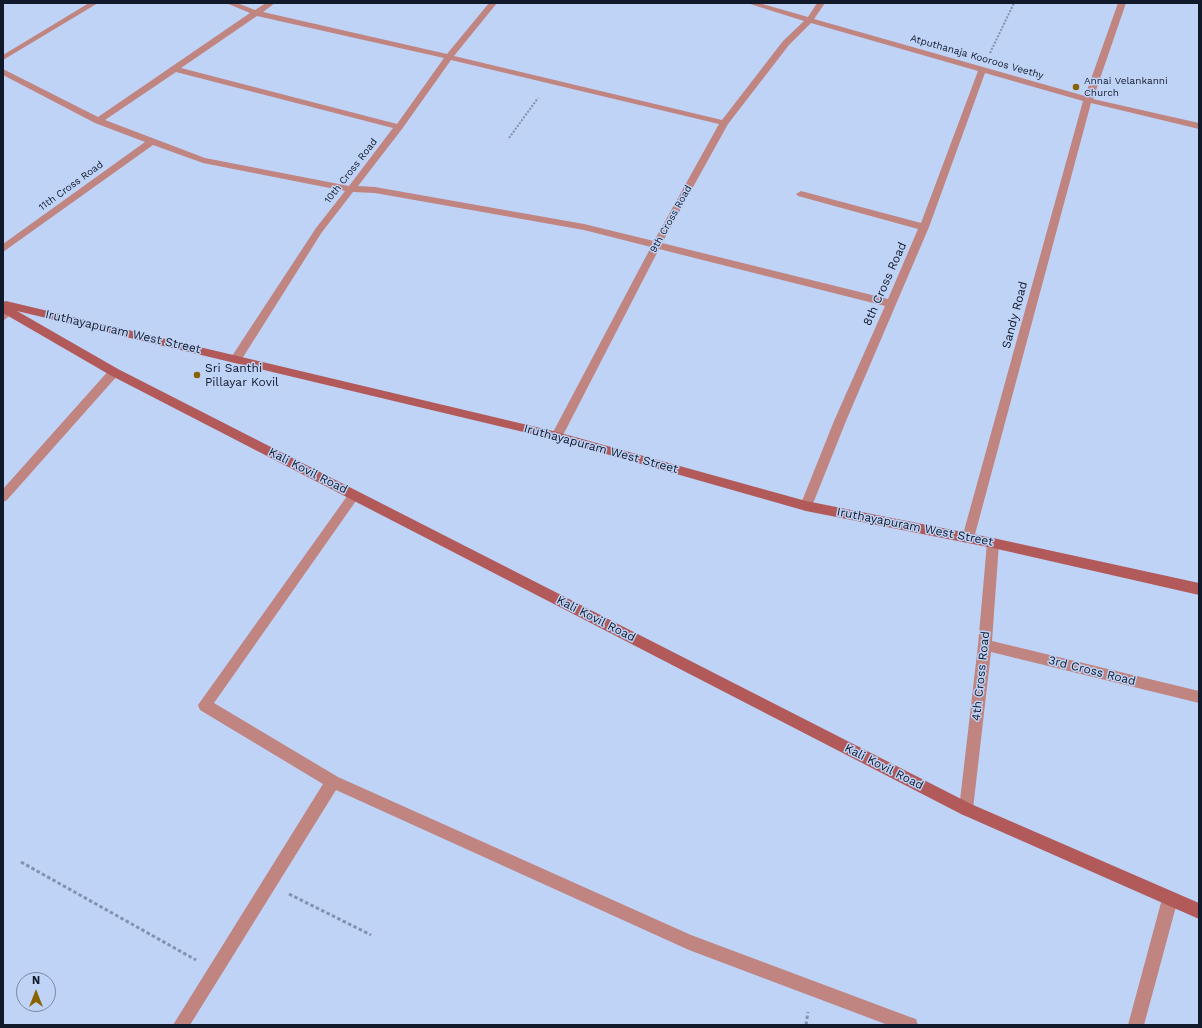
<!DOCTYPE html>
<html>
<head>
<meta charset="utf-8">
<style>
  body { margin:0 }
  #map { position:relative; width:1202px; height:1028px; overflow:hidden; background:#bfd3f7; font-family:"Work Sans",sans-serif }
  canvas { display:block }
  .frame { position:absolute; inset:0; border:4px solid #111a2a; pointer-events:none }
  .north { position:absolute; left:16px; top:972px; width:40px; height:40px; box-sizing:border-box; background:#bfd3f7; border:1px solid #7989a5; border-radius:50%; rotate:0deg; font-size:11px; font-weight:700; line-height:16px; text-align:center; color:#111a2a }
  .north::after { content:''; display:block; margin:auto; width:14px; height:18px; background:#896300; clip-path:polygon(50% 0,100% 100%,50% 72%,0 100%) }
</style>
</head>
<body>
<div id="map">
<canvas width="1202" height="1028"></canvas>
<div class="frame"></div>
<div class="north">N</div>
</div>
<script>
const ctx = document.querySelector('canvas').getContext('2d');
ctx.lineJoin = 'round';
const toPath = rows => new Path2D(rows.map(r => 'M' + r).join(''));
function trace(path, color, width, dash) { ctx.strokeStyle = color; ctx.lineWidth = width; ctx.lineCap = dash ? 'butt' : 'round'; ctx.setLineDash(dash || []); ctx.stroke(path); }
function fill(path, color) { ctx.fillStyle = color; ctx.fill(path, 'evenodd'); }
function drawText(font, color, halo, rows, align = 'center') {
  ctx.font = font + ' "Work Sans",sans-serif'; ctx.lineWidth = 3; ctx.setLineDash([]); ctx.textBaseline = 'middle'; ctx.strokeStyle = halo; ctx.fillStyle = color; for (const [text, x, y, turn = 0] of rows) {
    ctx.save(); ctx.translate(x, y); ctx.rotate((+turn || 0) * Math.PI / 180); ctx.textAlign = isNaN(turn) ? turn : align; if (halo) ctx.strokeText(text, 0, 0); ctx.fillText(text, 0, 0); ctx.restore();
  }
}
const pathFar1 = toPath([
  [990,53,1014,3],
  [509,138,538,98]
]);
const path = toPath([
  [21,862,196,960],
  [289,894,371,935],
  [806,1025,808,1012]
]);
const street = toPath([
  [89,3,98,3,3,60,3,55,89,3],
  [226,3,237,3,255,10,266,3,275,3,263,12,447,54,489,3,497,3,454,56,722,120,783,41,804,21,747,3,759,3,808,17,817,3,825,3,814,19,1085,96,1118,3,1126,3,1093,99,1199,123,1199,129,1091,103,974,538,972,542,968,543,964,542,962,538,1083,101,985,73,929,227,846,421,812,506,810,509,806,511,802,509,800,506,834,421,885,306,659,249,561,439,557,440,553,439,551,436,651,247,584,230,375,193,353,192,322,232,240,362,236,363,232,362,231,359,232,356,316,228,345,191,203,163,153,145,3,252,3,244,145,142,95,123,3,75,3,69,98,117,250,13,226,3],
  [257,16,444,58,397,124,181,68,257,16],
  [811,23,978,71,921,223,801,191,796,194,798,196,918,229,888,299,662,243,728,124,789,45,811,23],
  [451,60,719,124,654,241,584,224,375,187,358,186,402,129,451,60],
  [176,72,393,128,349,186,205,158,105,120,176,72],
  [9,308,14,312,3,321,3,311,9,308],
  [114,368,118,369,119,372,118,375,7,500,3,502,3,489,110,369,114,368],
  [354,490,358,492,360,495,358,498,214,703,338,777,691,935,910,1017,916,1019,918,1025,888,1025,689,950,336,790,190,1025,173,1025,323,784,200,710,198,705,350,492,354,490],
  [993,538,997,539,999,543,992,641,1199,691,1199,703,991,652,973,809,971,814,966,816,961,814,959,809,978,645,987,543,989,539,993,538],
  [1170,891,1175,894,1178,899,1144,1025,1128,1025,1162,899,1165,894,1170,891]
]);
const secondary = toPath([
  [6,301,557,432,806,501,993,538,1199,583,1199,595,993,548,806,511,557,440,17,311,118,369,971,804,1199,903,1199,919,961,814,110,375,3,313,3,302,6,301]
]);
const markers = [
  [1076,87,4,"#896300"],
  [197,375,4,"#896300"]
];
const farStreetnames = [
  ["Atputhanaja Kooroos Veethy",977,57,16],
  ["10th Cross Road",351,171,-52],
  ["11th Cross Road",71,186,-36],
  ["9th Cross Road",671,219,-61]
];
const farPoinames = [
  ["Annai Velankanni",1084,81],
  ["Church",1084,93]
];
const streetNames = [
  ["8th Cross Road",885,284,-66],
  ["Sandy Road",1015,315,-75],
  ["Iruthayapuram West Street",123,332,13],
  ["Iruthayapuram West Street",601,449,15],
  ["Kali Kovil Road",308,471,27],
  ["Iruthayapuram West Street",915,527,11],
  ["Kali Kovil Road",596,619,27],
  ["3rd Cross Road",1092,671,14],
  ["4th Cross Road",981,676,-84],
  ["Kali Kovil Road",884,767,27]
];
const poiNames = [
  ["Sri Santhi",205,368],
  ["Pillayar Kovil",205,382]
];
trace(pathFar1, '#8292af', 2, [2, 1.5]);
trace(path, '#8292af', 3, [3.5, 2.5]);
fill(street, '#c08481');
fill(secondary, '#b25a5a');
for (const [x, y, r, color] of markers) { const dot = new Path2D(); dot.arc(x, y, r, 0, 2 * Math.PI); ctx.fillStyle = color; ctx.fill(dot); trace(dot, '#bfd3f7', 1.5); }
drawText('10px', '#111a2a', '#bfd3f7', farStreetnames);
drawText('10px', '#111a2a', '#bfd3f7', farPoinames, 'left');
drawText('12px', '#111a2a', '#bfd3f7', streetNames);
drawText('12px', '#111a2a', '#bfd3f7', poiNames, 'left');
</script>
</body>
</html>
